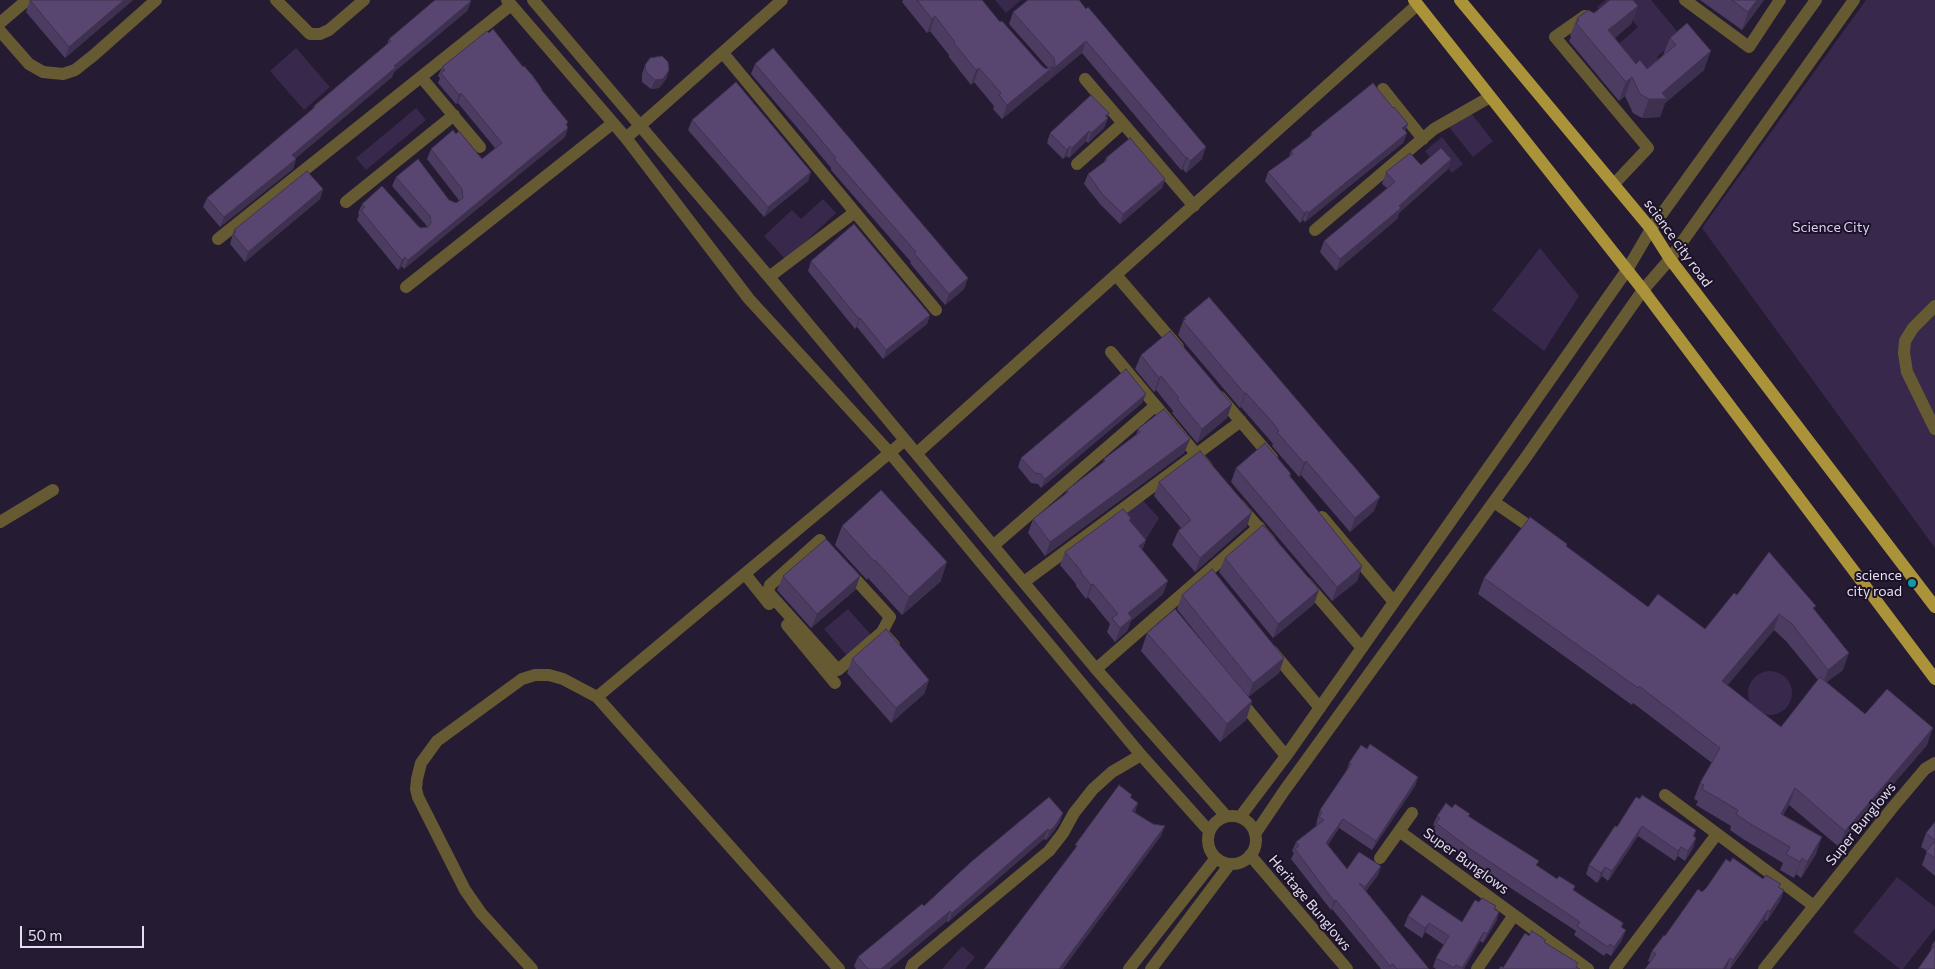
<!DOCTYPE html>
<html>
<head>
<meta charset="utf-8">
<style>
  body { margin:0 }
  #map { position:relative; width:1935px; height:969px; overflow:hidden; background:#251b32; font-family:Commissioner,sans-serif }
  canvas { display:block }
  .scale { position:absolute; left:20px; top:926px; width:124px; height:22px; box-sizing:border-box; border:2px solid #e4deee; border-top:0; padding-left:6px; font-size:15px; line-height:18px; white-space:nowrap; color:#e4deee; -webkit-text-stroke:4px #1b1227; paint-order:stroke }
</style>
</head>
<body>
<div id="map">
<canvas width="1935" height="969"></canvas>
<div class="scale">50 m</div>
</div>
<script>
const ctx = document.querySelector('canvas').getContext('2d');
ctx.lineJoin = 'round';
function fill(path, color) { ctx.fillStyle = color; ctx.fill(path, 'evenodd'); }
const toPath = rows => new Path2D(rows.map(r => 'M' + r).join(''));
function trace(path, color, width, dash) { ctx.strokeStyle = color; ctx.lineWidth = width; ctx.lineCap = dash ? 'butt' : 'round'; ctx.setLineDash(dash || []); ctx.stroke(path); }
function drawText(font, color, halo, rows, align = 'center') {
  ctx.font = font + ' Commissioner,sans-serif'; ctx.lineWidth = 4; ctx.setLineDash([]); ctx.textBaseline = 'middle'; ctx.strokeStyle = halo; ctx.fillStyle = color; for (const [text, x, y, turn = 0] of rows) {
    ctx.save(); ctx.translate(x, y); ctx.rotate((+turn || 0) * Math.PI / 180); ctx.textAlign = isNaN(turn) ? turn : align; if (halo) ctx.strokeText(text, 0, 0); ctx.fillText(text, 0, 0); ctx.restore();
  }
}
const green = toPath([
  [995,0,1021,0,1006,13],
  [1606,0,1651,0,1681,36,1657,57,1661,63,1642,79,1615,47,1638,27,1618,3,1603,15,1597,7],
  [1866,0,1935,0,1935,548,1702,228],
  [296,48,330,87,304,110,270,71],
  [416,108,426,120,366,170,356,158],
  [1471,113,1493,141,1473,157,1449,127],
  [1442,137,1463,164,1452,173,1439,157,1433,161,1425,151],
  [823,199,836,213,786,260,764,236,792,210,801,219],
  [1540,248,1579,296,1544,351,1492,310],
  [1140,497,1159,518,1145,541,1122,511],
  [848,609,873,637,848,657,824,629],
  '1748 693a22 22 0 1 1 44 0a22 22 0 1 1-44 0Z',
  [1897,877,1935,907,1935,928,1903,969,1900,969,1853,932],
  [962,946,975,957,965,969,942,969]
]);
const minor = toPath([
  [276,0,310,34,320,34,329,30,364,0],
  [507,0,626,138,749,299,890,453,1141,755,1209,831],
  [533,0,769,277,1096,669,1226,816],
  [1685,0,1749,47,1780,0],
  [1585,16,1555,37,1648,148,1614,184],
  [0,23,27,0],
  [0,31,29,64,43,72,63,74,75,70,94,55,156,0],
  [723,53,936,310],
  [421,77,480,147],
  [1085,79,1194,206],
  [1383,89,1423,139],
  [626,138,782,0],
  [1077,164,1123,123],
  [346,202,454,115],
  [1315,230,1434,129,1490,97],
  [218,239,511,5],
  [1116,275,1178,347],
  [769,277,855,212],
  [406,287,613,123],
  [1935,306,1913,328,1905,341,1904,353,1907,372,1935,429],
  [1111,352,1207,467],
  [1220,397,1272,458],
  [917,453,1417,5],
  [1494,502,1539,533],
  [1239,505,1270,541],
  [1322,517,1394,602],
  [0,522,53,490],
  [820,540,770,585,768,592,838,670,882,632,894,645],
  [994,545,1155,406],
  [847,570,890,617,882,632],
  [745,574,769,604],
  [1024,582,1241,421],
  [1306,583,1362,648],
  [787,625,835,683],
  [1272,651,1320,708],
  [1096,669,1259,527],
  [1239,699,1286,756],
  [1665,795,1814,906],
  '1208 840a24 24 0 1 1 48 0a24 24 0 1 1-48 0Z',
  [1240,817,1286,756,1627,270,1651,229,1816,0],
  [1399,831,1588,969],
  [1255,834,1284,791,1524,460,1643,290,1670,259,1854,0],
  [1250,855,1347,969],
  [1380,858,1412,813],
  [532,969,481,913,465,890,418,797,416,789,417,779,421,763,437,741,522,679,535,675,549,675,563,679,597,697],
  [839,969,597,697,905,440],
  [911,969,913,964,1049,851,1063,833,1074,813,1093,789,1112,772,1141,755],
  [1129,969,1216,858],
  [1151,969,1230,864],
  [1477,969,1514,915],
  [1615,969,1717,834],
  [1764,969,1893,807,1925,769,1935,763]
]);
const major = toPath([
  [1414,0,1643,290,1935,679],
  [1460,0,1651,229,1670,259,1935,607]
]);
const wall = toPath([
  [30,0,133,0,65,58,26,12],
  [903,0,982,0,1000,22,1042,66,1046,69,1048,68,1009,24,1013,12,1079,0,1202,159,1186,173,1183,169,1181,170,1082,53,1048,81,1050,75,1048,81,1002,119,993,109,994,106,974,82,971,85,949,57,949,55,930,31,927,33,902,2],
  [1700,0,1764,0,1742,30],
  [471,1,467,11,394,72,392,77,296,158,296,159,293,169,220,227,203,207,207,198,312,110,314,106,387,44,389,39],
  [1638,6,1631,24,1615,38,1636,64,1647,69,1663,55,1670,38,1704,70,1665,103,1660,117,1642,118,1633,113,1625,96,1619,101,1569,41,1571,37,1570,36,1577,18,1594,13],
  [755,64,968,278,964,289,945,305,910,263,911,262,831,170,831,168,807,139,751,74],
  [645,65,669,70,666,79,659,88,651,89,642,82,642,74],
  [442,67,541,90,567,126,565,137,404,269,402,266,398,270,357,220,359,215,358,213,362,204,421,228,427,227,426,225,392,186,396,177,456,203,459,201,458,199,427,159,431,149,456,134,482,159,495,148,458,103,456,104,438,83,440,78,438,76],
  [1393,108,1408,124,1405,131,1407,133,1403,143,1305,222,1303,220,1300,223,1265,181,1268,172,1289,157,1291,151,1310,137,1311,133],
  [1109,113,1107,117,1108,118,1104,128,1088,143,1086,141,1069,158,1067,156,1063,159,1047,143,1050,133],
  [692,120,811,172,808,181,764,217,688,130],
  [1106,158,1165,179,1162,188,1120,224,1100,204,1084,184,1088,174,1104,162],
  [1451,159,1447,170,1399,213,1397,219,1336,271,1320,252,1324,241,1387,188,1382,184,1386,172],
  [323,189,320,199,245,262,230,244,234,230],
  [811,261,930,315,927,324,883,359,857,327,855,329,808,271],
  [1184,318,1374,511,1350,532,1301,475,1299,477,1272,446,1273,444,1268,438,1241,407,1240,408,1178,335],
  [1141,355,1232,404,1227,418,1197,443,1172,413,1173,411,1156,390,1154,392,1135,369],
  [1146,394,1142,403,1041,488,1038,484,1031,483,1018,467,1021,458],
  [1138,429,1190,439,1184,453,1045,556,1028,533,1033,519,1065,494,1067,490,1102,464,1104,459,1136,435],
  [1236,468,1291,474,1290,477,1362,566,1357,581,1332,601,1231,482],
  [1159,482,1247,526,1195,572,1172,545,1178,531,1181,528,1154,496],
  [1131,518,1130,521,1146,540,1142,550,1163,594,1131,621,1127,631,1115,642,1107,632,1110,624,1088,597,1086,599,1076,586,1076,584,1060,565,1065,552],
  [842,526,941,581,902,615,868,578,867,580,835,545],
  [1567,544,1566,547,1648,607,1705,629,1737,595,1815,610,1843,670,1826,682,1865,714,1927,745,1839,847,1789,805,1783,815,1816,854,1801,878,1796,874,1794,878,1780,870,1783,863,1743,839,1730,830,1731,826,1696,805,1698,801,1694,799,1700,783,1712,763,1633,703,1632,705,1478,594,1484,578],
  [1774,630,1786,641,1818,680,1781,727,1727,685],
  [1225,558,1319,590,1314,604,1273,638,1219,572],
  [783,576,860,576,855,590,811,628,777,590],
  [1182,595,1284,658,1279,673,1248,697,1252,701,1246,720,1220,742,1141,651,1147,633,1207,647,1177,609],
  [852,659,929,680,924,694,891,723,847,673],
  [1367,749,1418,777,1415,786,1372,850,1339,828,1328,845,1347,869,1381,866,1378,875,1366,891,1429,969,1381,969,1332,909,1331,910,1291,859,1294,853,1292,851,1296,842,1316,826,1317,820,1320,810,1346,772,1349,763],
  [1636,797,1696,830,1694,837,1696,838,1693,848,1685,861,1678,856,1675,861,1638,836,1608,881,1602,876,1597,883,1586,874,1589,865,1617,827],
  [1437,816,1469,816,1537,866,1623,923,1622,928,1622,940,1611,956,1606,953,1604,956,1574,935,1576,931,1465,858,1433,833,1435,826,1433,825],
  [1060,822,1050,836,1046,840,1044,839,948,922,947,921,889,969,856,969,854,966,858,957,924,906],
  [1935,822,1935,876,1922,865,1927,851,1921,847,1926,833],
  [1730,862,1784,890,1780,901,1767,921,1765,920,1730,969,1650,962,1648,961,1652,951,1665,936,1702,892],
  [1495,909,1499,912,1496,922,1483,943,1480,941,1464,969,1436,969,1433,967,1436,958,1444,945,1425,932,1422,938,1404,926,1408,916,1462,922],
  [1935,941,1935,969,1929,955,1932,945]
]);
const shadedWall = toPath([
  [124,0,133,0,65,58,69,47],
  [1757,0,1764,0,1742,30,1748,12],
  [471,1,467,11,394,72,392,77,289,164,292,155,394,66],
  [1638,6,1631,24,1601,49,1608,30],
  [935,16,930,31,927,33,932,19],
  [1086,41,1082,53,1048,81,1053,69],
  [1711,51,1704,70,1665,103,1660,117,1642,118,1649,99,1662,93],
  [1053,67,1048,81,1002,119,1007,105],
  [979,68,974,82,971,85,976,70],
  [669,70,666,79,659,88,651,89,655,80],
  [1632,77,1625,96,1619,101,1626,82],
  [461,93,458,103,456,104,459,95],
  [1109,113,1106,120,1108,118,1104,128,1088,143,1091,133],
  [568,122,565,130,568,128,565,137,404,269,408,260],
  [1408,124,1404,133,1402,128],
  [1089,131,1086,141,1069,158,1072,148],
  [1407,133,1403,143,1305,222,1308,213],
  [1070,146,1067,156,1063,159,1067,150],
  [1206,147,1202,159,1186,173,1190,161],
  [1187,157,1183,169,1181,170,1186,158],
  [296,159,293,169,220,227,224,217],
  [1451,159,1447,170,1399,213,1397,219,1336,271,1340,259],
  [811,172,808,181,764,217,768,207],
  [1165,179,1162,188,1120,224,1123,214],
  [323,189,320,199,245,262,248,252],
  [1307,211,1303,220,1300,223,1304,213],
  [405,257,402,266,398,270,402,260],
  [968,278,964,289,945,305,949,294],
  [930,315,927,324,883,359,886,350],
  [860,318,857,327,855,329,859,319],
  [1161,376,1156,390,1154,392,1159,378],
  [1246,393,1241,407,1240,408,1245,394],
  [1146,394,1142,403,1041,488,1045,479],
  [1232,404,1227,418,1197,443,1202,429],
  [1190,439,1184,453,1045,556,1050,542],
  [1306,461,1301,475,1299,477,1304,463],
  [1380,497,1374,511,1350,532,1355,518],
  [1252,512,1247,526,1195,572,1200,558],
  [1146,540,1141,554,1139,546],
  [947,562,941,581,902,615,909,597],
  [1362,566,1357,581,1332,601,1337,587],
  [860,576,855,590,811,628,817,614],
  [1168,581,1163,594,1131,621,1127,631,1115,642,1120,628,1128,613],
  [1093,584,1088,597,1086,599,1091,585],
  [1319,590,1314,604,1273,638,1278,624],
  [1779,614,1774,630,1717,698,1722,681],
  [1849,653,1843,670,1822,686,1828,670],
  [1284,658,1279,673,1248,697,1253,683],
  [929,680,924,694,891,723,896,708],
  [1252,701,1246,720,1220,742,1227,724],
  [1933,728,1927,745,1839,847,1845,831],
  [1418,777,1415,786,1372,850,1376,841],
  [1795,788,1789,805,1775,830,1781,814],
  [1138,803,1135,813,1132,811],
  [1063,813,1060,822,1050,836,1046,840,1049,831],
  [1343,819,1339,828,1323,853,1326,843],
  [1165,826,1161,836,1063,969,1059,969],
  [1642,826,1638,836,1608,881,1612,871],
  [1048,829,1044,839,948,922,952,913],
  [1822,837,1816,854,1801,878,1807,862],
  [1696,838,1693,848,1685,861,1688,851],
  [1681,847,1678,856,1675,861,1678,851],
  [1802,858,1796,874,1794,878,1800,862],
  [1381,866,1378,875,1362,896,1365,887],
  [1605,867,1602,876,1597,883,1601,873],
  [1784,890,1780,901,1767,921,1770,911],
  [1336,900,1332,909,1331,910,1334,901],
  [1768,910,1765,920,1729,969,1733,960],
  [950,911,947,921,889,969,881,969],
  [1499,912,1496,922,1483,943,1487,934],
  [1429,923,1425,932,1422,938,1425,928],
  [1626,930,1622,940,1611,956,1614,947],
  [1484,932,1480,941,1464,969,1462,969],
  [1730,958,1727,968,1723,969]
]);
const building = toPath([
  [30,0,124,0,69,47,30,0],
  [435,0,470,0,471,1,394,66,396,67,292,155,296,159,224,217,207,198,315,107,314,106,391,41,389,39,435,0],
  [917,0,982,0,1000,22,1002,21,1042,66,1046,69,1053,67,1007,105,999,95,1001,93,979,68,976,70,954,43,955,42,935,16,932,19,917,0],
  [1028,0,1079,0,1086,9,1088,7,1206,147,1190,161,1187,157,1186,158,1086,41,1053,69,1055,65,1054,58,1013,12,1028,0],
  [1610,0,1633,0,1638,6,1608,30,1636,64,1640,60,1647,69,1676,45,1670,38,1687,23,1711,51,1662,93,1667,99,1649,99,1640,94,1632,77,1626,82,1576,23,1579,20,1577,18,1588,10,1594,13,1610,0],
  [1732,0,1757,0,1748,12,1732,0],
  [493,29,523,67,524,66,532,75,542,89,541,89,568,122,566,124,568,128,408,260,405,257,402,260,361,210,365,207,362,204,382,186,418,226,421,228,428,227,431,223,430,216,396,177,418,159,449,200,456,203,463,198,462,189,431,149,453,130,456,134,459,131,482,159,502,143,461,93,459,95,441,73,445,70,442,67,487,31,489,33,493,29],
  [773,48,968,278,949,294,914,253,916,252,834,159,836,158,811,128,755,64,773,48],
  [662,56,668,62,669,70,663,79,655,80,646,72,645,65,650,58,662,56],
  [736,82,811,172,768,207,692,120,736,82],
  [1373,83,1393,108,1394,107,1408,124,1402,128,1407,133,1308,213,1307,211,1304,213,1268,172,1293,154,1291,151,1312,135,1311,133,1373,83],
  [1091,95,1109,113,1105,116,1108,118,1091,133,1089,131,1072,148,1070,146,1067,150,1050,133,1091,95],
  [1130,138,1165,179,1123,214,1103,195,1088,174,1107,160,1106,158,1130,138],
  [1441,148,1451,159,1399,206,1401,208,1340,259,1324,241,1395,182,1386,172,1410,153,1421,165,1441,148],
  [307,171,323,189,248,252,233,234,236,232,234,230,307,171],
  [854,224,930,315,886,350,860,318,859,319,811,261,854,224],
  [1209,297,1380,497,1355,518,1306,461,1304,463,1277,432,1279,431,1273,423,1246,393,1245,394,1183,321,1186,319,1184,318,1209,297],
  [1170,331,1232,404,1202,429,1177,399,1179,398,1161,376,1159,378,1141,355,1170,331],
  [1126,369,1146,394,1045,479,1041,474,1035,473,1021,458,1126,369],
  [1164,409,1190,439,1050,542,1033,519,1068,492,1067,490,1105,461,1104,459,1140,432,1138,429,1164,409],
  [1265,443,1291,474,1289,475,1362,566,1337,587,1236,468,1265,443],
  [1200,451,1252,512,1200,558,1178,531,1191,520,1159,482,1200,451],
  [881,490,947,562,909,597,875,560,874,561,842,526,881,490],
  [1123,509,1131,518,1129,520,1146,540,1139,546,1168,581,1128,613,1132,618,1120,628,1112,618,1118,614,1093,584,1091,585,1081,573,1082,572,1065,552,1123,509],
  [1530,517,1567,544,1566,546,1648,607,1658,594,1705,629,1734,593,1737,595,1769,552,1816,606,1813,608,1849,653,1828,670,1792,624,1779,614,1722,681,1781,727,1820,677,1865,714,1887,689,1933,728,1845,831,1795,788,1781,814,1822,837,1807,862,1802,858,1800,862,1786,854,1790,847,1749,823,1736,814,1738,810,1702,789,1704,785,1700,783,1720,748,1639,686,1638,688,1484,578,1530,517],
  [1263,525,1319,590,1278,624,1225,558,1263,525],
  [826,539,860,576,817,614,783,576,826,539],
  [1212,569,1284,658,1253,683,1182,595,1212,569],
  [1175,609,1252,701,1227,724,1147,633,1175,609],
  [886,629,929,680,896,708,852,659,886,629],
  [1370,744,1418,777,1376,841,1343,819,1326,843,1347,869,1359,852,1381,866,1365,887,1359,883,1429,969,1397,969,1393,964,1390,966,1336,900,1334,901,1295,849,1299,846,1296,842,1324,820,1319,817,1322,812,1320,810,1351,764,1349,763,1361,745,1367,749,1370,744],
  [1119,785,1132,795,1130,797,1138,803,1132,811,1153,824,1165,826,1059,969,984,969,1077,846,1075,845,1119,785],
  [1642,795,1696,830,1693,836,1696,838,1688,851,1681,847,1678,851,1642,826,1612,871,1605,867,1601,873,1589,865,1615,826,1617,827,1636,797,1640,799,1642,795],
  [1049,797,1063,813,1054,827,1049,831,1048,829,952,913,950,911,881,969,868,969,858,957,922,904,924,906,971,862,1049,797],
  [1446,803,1452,808,1455,804,1470,814,1468,816,1539,861,1536,865,1557,879,1559,876,1575,886,1573,890,1623,923,1621,927,1626,930,1614,947,1610,944,1608,947,1577,926,1580,922,1469,848,1436,823,1440,818,1437,816,1446,803],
  [1935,822,1935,840,1926,833,1935,822],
  [1935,841,1935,858,1926,852,1935,841],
  [1733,858,1763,879,1766,875,1781,884,1778,887,1784,890,1770,911,1768,910,1733,960,1730,958,1723,969,1645,969,1656,954,1652,951,1664,935,1665,936,1698,889,1702,892,1707,887,1726,859,1730,862,1733,858],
  [1422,895,1462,922,1475,900,1479,902,1482,898,1496,906,1494,909,1499,912,1487,934,1484,932,1462,968,1456,965,1454,968,1436,958,1449,936,1429,923,1425,928,1408,916,1422,895],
  [1532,931,1546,940,1544,942,1578,963,1576,967,1580,969,1499,969,1501,966,1503,968,1525,933,1529,936,1532,931],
  [1935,941,1935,969,1918,969,1934,946,1932,945,1935,941]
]);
const markers = [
  [1912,583,5,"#0f9aa8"]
];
const parkNames = [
  ["Science City",1831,227]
];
const streetNames = [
  ["science city road",1678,243,54],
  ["Super Bunglows",1861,824,-51],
  ["Super Bunglows",1466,861,36],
  ["Heritage Bunglows",1310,903,50]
];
const poiNames = [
  ["science",1902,575],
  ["city road",1902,591]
];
fill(green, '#38294c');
trace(minor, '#655a32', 12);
trace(major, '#ab9339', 12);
fill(wall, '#4c3c61');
fill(shadedWall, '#3e314f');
fill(building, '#584671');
trace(building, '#3e314f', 1);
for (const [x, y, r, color] of markers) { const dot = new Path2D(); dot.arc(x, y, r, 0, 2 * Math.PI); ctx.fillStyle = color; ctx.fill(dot); trace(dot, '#1b1227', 2); }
drawText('14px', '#decdf8', '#1b1227', parkNames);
drawText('14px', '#e4deee', '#1b1227', streetNames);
drawText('14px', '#e4deee', '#1b1227', poiNames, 'right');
</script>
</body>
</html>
